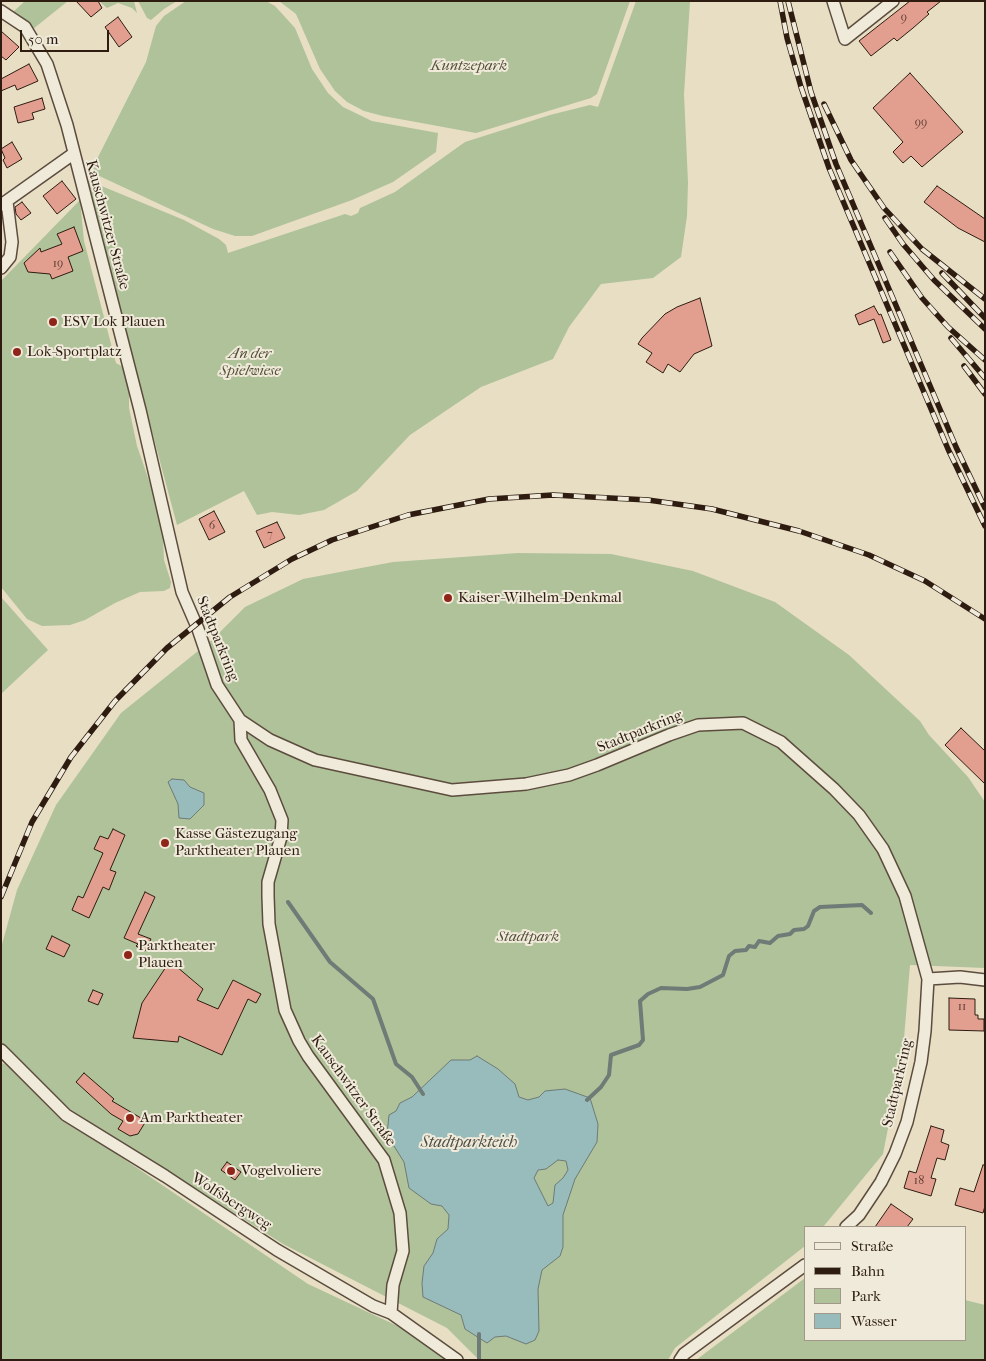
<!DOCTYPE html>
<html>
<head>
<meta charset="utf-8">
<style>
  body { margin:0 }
  #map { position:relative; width:986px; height:1361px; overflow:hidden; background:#e7dec4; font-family:"IM FELL French Canon",serif }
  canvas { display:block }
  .frame { position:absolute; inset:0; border:2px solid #2e1c11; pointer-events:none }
  .legend { position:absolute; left:804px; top:1226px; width:162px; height:115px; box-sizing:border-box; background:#efead9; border:1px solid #a29889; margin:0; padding:6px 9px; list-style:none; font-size:15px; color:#2e1c11 }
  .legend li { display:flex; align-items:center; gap:10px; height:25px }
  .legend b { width:25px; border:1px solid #a29889 }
  .scale { position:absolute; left:20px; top:30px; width:89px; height:22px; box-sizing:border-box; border:2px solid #2e1c11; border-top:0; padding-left:6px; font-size:15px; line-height:18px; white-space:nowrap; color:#2e1c11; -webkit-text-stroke:4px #efead9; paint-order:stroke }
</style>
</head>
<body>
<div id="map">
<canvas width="986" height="1361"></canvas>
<div class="frame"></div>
<ul class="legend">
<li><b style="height:6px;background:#efead9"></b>Straße</li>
<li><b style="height:6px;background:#2e1c11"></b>Bahn</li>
<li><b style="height:14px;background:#b0c299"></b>Park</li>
<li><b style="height:14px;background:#98bbbb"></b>Wasser</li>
</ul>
<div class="scale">50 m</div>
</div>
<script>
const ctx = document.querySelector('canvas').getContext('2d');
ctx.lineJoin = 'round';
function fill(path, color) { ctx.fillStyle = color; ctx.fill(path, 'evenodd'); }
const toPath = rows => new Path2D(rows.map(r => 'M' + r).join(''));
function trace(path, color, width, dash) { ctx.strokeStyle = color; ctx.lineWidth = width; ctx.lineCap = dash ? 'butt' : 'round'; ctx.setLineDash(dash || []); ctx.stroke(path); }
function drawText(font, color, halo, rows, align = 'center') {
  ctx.font = font + ' "IM FELL French Canon",serif'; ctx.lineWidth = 4; ctx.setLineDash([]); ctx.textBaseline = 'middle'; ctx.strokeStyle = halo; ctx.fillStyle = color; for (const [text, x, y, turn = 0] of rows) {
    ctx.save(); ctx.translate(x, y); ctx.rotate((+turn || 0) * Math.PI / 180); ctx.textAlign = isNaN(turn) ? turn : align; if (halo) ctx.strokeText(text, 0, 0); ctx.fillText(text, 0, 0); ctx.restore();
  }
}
const green = toPath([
  [25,1,68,1,33,29,13,12],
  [99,1,134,1,137,13,132,8,118,3,107,8],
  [138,1,177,1,164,9,151,20,147,18],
  [186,1,266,1,275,6,295,28,312,69,328,93,343,107,372,121,438,133,436,152,393,182,352,200,252,236,235,236,213,229,95,174,93,167,146,62,156,26,164,16],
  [279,1,630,1,597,94,591,98,476,133,383,116,364,111,347,102,335,91,320,69,296,14],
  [636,1,690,1,684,94,688,183,687,216,681,257,653,278,601,284,569,327,553,359,481,387,410,435,357,491,324,510,299,515,272,512,257,515,244,491,177,525,116,297,87,180,184,220,219,239,226,245,228,253,345,214,351,216,358,213,360,208,395,192,465,142,550,115,590,105,598,107],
  [80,200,84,241,116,363,123,367,129,390,129,408,137,446,162,518,164,560,171,582,170,588,164,591,140,592,115,603,85,620,70,625,42,626,27,619,1,587,1,281],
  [518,553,611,554,693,571,775,602,849,655,920,721,929,735,968,777,985,802,985,968,910,965,903,1051,883,1154,823,1227,805,1227,805,1246,675,1348,668,1360,479,1360,447,1328,283,1244,70,1109,1,1046,1,948,17,890,56,805,121,713,213,639,245,607,303,579,393,562],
  [1,597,48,650,1,694],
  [1,1063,5,1064,62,1121,115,1153,308,1284,421,1337,449,1360,1,1360],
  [805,1278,805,1340,965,1340,965,1300,985,1305,985,1360,696,1360]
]);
const water = toPath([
  [172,779,184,780,190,787,204,793,204,805,190,819,179,818,178,804,168,782,172,779],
  [477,1056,498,1069,515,1084,519,1097,528,1100,539,1097,545,1091,565,1089,590,1098,598,1124,597,1142,575,1179,563,1215,563,1247,560,1256,542,1270,538,1289,539,1331,535,1340,526,1344,506,1336,495,1337,487,1343,465,1329,461,1315,423,1297,422,1283,424,1266,433,1253,437,1239,448,1229,449,1215,442,1206,431,1204,409,1188,404,1162,387,1135,389,1115,396,1111,400,1103,412,1097,451,1060,470,1060,477,1056],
  [558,1160,566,1161,568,1170,563,1178,555,1185,553,1203,548,1206,534,1178,538,1170,546,1169,558,1160]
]);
const stream = toPath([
  [288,902,330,962,373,999,396,1064,412,1077,423,1094],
  [587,1100,601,1087,609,1075,611,1055,639,1045,643,1040,640,1001,648,994,661,988,687,989,700,987,723,975,729,956,735,951,746,950,749,946,755,947,759,941,770,943,778,936,790,934,794,930,804,929,808,926,814,911,820,907,862,905,871,913],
  [479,1360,479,1334]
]);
const building = toPath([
  [76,1,98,1,102,8,91,17,76,1],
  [910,1,941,1,927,12,929,14,913,28,897,41,894,38,871,56,859,41,910,1],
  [118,17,132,37,119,47,105,27,118,17],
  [1,31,19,47,6,60,1,56,1,31],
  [29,64,38,81,17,90,15,85,1,91,1,79,29,64],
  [910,73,963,132,922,167,911,156,903,163,893,152,903,142,873,108,910,73],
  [42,98,45,109,32,113,34,119,18,123,14,107,42,98],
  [12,142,22,159,7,168,3,160,5,158,1,149,12,142],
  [62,181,76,199,57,214,43,196,62,181],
  [937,186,985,219,985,242,958,228,924,202,937,186],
  [22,202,31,213,21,220,16,214,15,207,22,202],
  [74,227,83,251,68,257,73,271,52,279,50,274,28,272,24,263,40,248,41,252,62,244,57,234,74,227],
  [700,298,712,346,694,354,680,372,668,364,663,373,646,362,652,353,638,344,642,338,665,314,677,307,700,298],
  [874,306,879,315,881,314,891,340,883,343,874,319,859,325,855,315,874,306],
  [214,511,225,532,209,540,199,519,214,511],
  [277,522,285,538,264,548,256,531,277,522],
  [961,728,985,751,985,784,945,745,961,728],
  [113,829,125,835,110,870,116,872,109,890,103,887,89,918,72,910,78,896,83,898,103,853,94,849,100,836,108,839,113,829],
  [145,892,155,897,138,934,151,939,145,951,136,946,138,944,124,938,145,892],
  [52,936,70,945,64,957,46,949,52,936],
  [170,961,203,989,197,1000,218,1009,233,980,261,994,256,1003,248,999,222,1055,179,1036,178,1042,133,1038,142,1003,170,961],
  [93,990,103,994,98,1005,88,1001,93,990],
  [949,998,975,999,975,1015,978,1015,978,1019,984,1019,984,1031,949,1030,949,998],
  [84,1073,114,1099,112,1101,146,1121,138,1134,130,1136,118,1129,123,1121,111,1114,76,1082,84,1073],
  [931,1126,944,1130,941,1142,949,1145,945,1160,937,1158,931,1178,936,1179,931,1196,904,1188,909,1171,916,1173,931,1126],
  [227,1162,241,1172,235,1180,221,1170,227,1162],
  [983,1165,985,1165,985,1206,983,1213,955,1205,960,1188,974,1192,983,1165],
  [891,1204,913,1219,907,1227,875,1227,891,1204]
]);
const street = toPath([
  [833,1,845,39,893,1],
  [1,11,25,27,47,64,67,125,140,410,182,592,198,629,217,685,240,720,270,740,315,760,452,790,526,784,569,775,597,765,669,735,698,725,743,723,781,742,834,789,859,815,883,849,905,896,928,979,925,1031,921,1062,907,1122,895,1154,881,1182,859,1215,846,1227],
  [1,205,73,154],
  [1,268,10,257,12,242,7,202],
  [240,720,241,740,270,790,282,820,281,837,268,882,268,896,269,924,285,1010,299,1041,308,1056,384,1160,400,1213,403,1251,393,1285,391,1313],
  [928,979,960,977,985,980],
  [1,1050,66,1115,165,1176,277,1250,373,1306,391,1313,457,1360],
  [680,1360,684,1354,805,1265]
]);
const rail = toPath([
  [780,1,787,38,801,87,829,168,948,449,985,526],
  [788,1,811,92,836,164,956,447,985,508],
  [824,104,851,160,884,208,922,249,985,299],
  [885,218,903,244,934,280,985,329],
  [890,252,922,298,948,327,985,360],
  [942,273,985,318],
  [951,338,985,378],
  [964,366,985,394],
  [1,897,32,822,71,757,115,701,167,648,230,597,292,559,332,540,408,515,489,499,553,495,648,500,712,509,799,531,869,555,925,581,985,619]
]);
const markers = [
  [53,322,5,"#8f2418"],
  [17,352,5,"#8f2418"],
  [448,598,5,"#8f2418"],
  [165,843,5,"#8f2418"],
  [128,955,5,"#8f2418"],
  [130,1118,5,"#8f2418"],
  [231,1171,5,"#8f2418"]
];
const numberNames = [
  ["9",904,18],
  ["99",921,123],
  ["19",58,264],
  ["6",212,526],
  ["7",270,535],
  ["11",962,1007],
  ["18",919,1181]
];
const parkNames = [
  ["Kuntzepark",469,66],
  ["An der",250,354],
  ["Spielwiese",250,371],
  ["Stadtpark",528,937]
];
const streetNames = [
  ["Kauschwitzer Straße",107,225,75],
  ["Stadtparkring",217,639,68],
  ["Stadtparkring",640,732,-22],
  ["Stadtparkring",898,1083,-77],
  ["Kauschwitzer Straße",353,1091,54],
  ["Wolfsbergweg",231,1202,33]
];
const poiNames = [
  ["ESV Lok Plauen",63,322],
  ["Lok-Sportplatz",27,352],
  ["Kaiser-Wilhelm-Denkmal",458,598],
  ["Kasse Gästezugang",175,834],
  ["Parktheater Plauen",175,851],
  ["Parktheater",138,946],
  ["Plauen",138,963],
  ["Am Parktheater",140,1118],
  ["Vogelvoliere",241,1171]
];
const waterNames = [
  ["Stadtparkteich",469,1143]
];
fill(green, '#b0c299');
fill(water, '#98bbbb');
trace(water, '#6e7b77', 1);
trace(stream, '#6e7b77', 4);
fill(building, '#e29f90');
trace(building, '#2e1c11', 1);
trace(street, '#5c4c3e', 14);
trace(street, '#efead9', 11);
trace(rail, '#2e1c11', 5.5);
trace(rail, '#efead9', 4, [11]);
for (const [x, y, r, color] of markers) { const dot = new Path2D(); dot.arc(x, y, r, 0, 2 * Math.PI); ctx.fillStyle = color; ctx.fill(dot); trace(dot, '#efead9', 2); }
drawText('12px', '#5b3d31', null, numberNames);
drawText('italic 15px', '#554e3a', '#efead9', parkNames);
drawText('15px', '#2e1c11', '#efead9', streetNames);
drawText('15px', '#2e1c11', '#efead9', poiNames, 'left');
drawText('italic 16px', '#4e4c44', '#efead9', waterNames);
</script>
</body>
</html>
